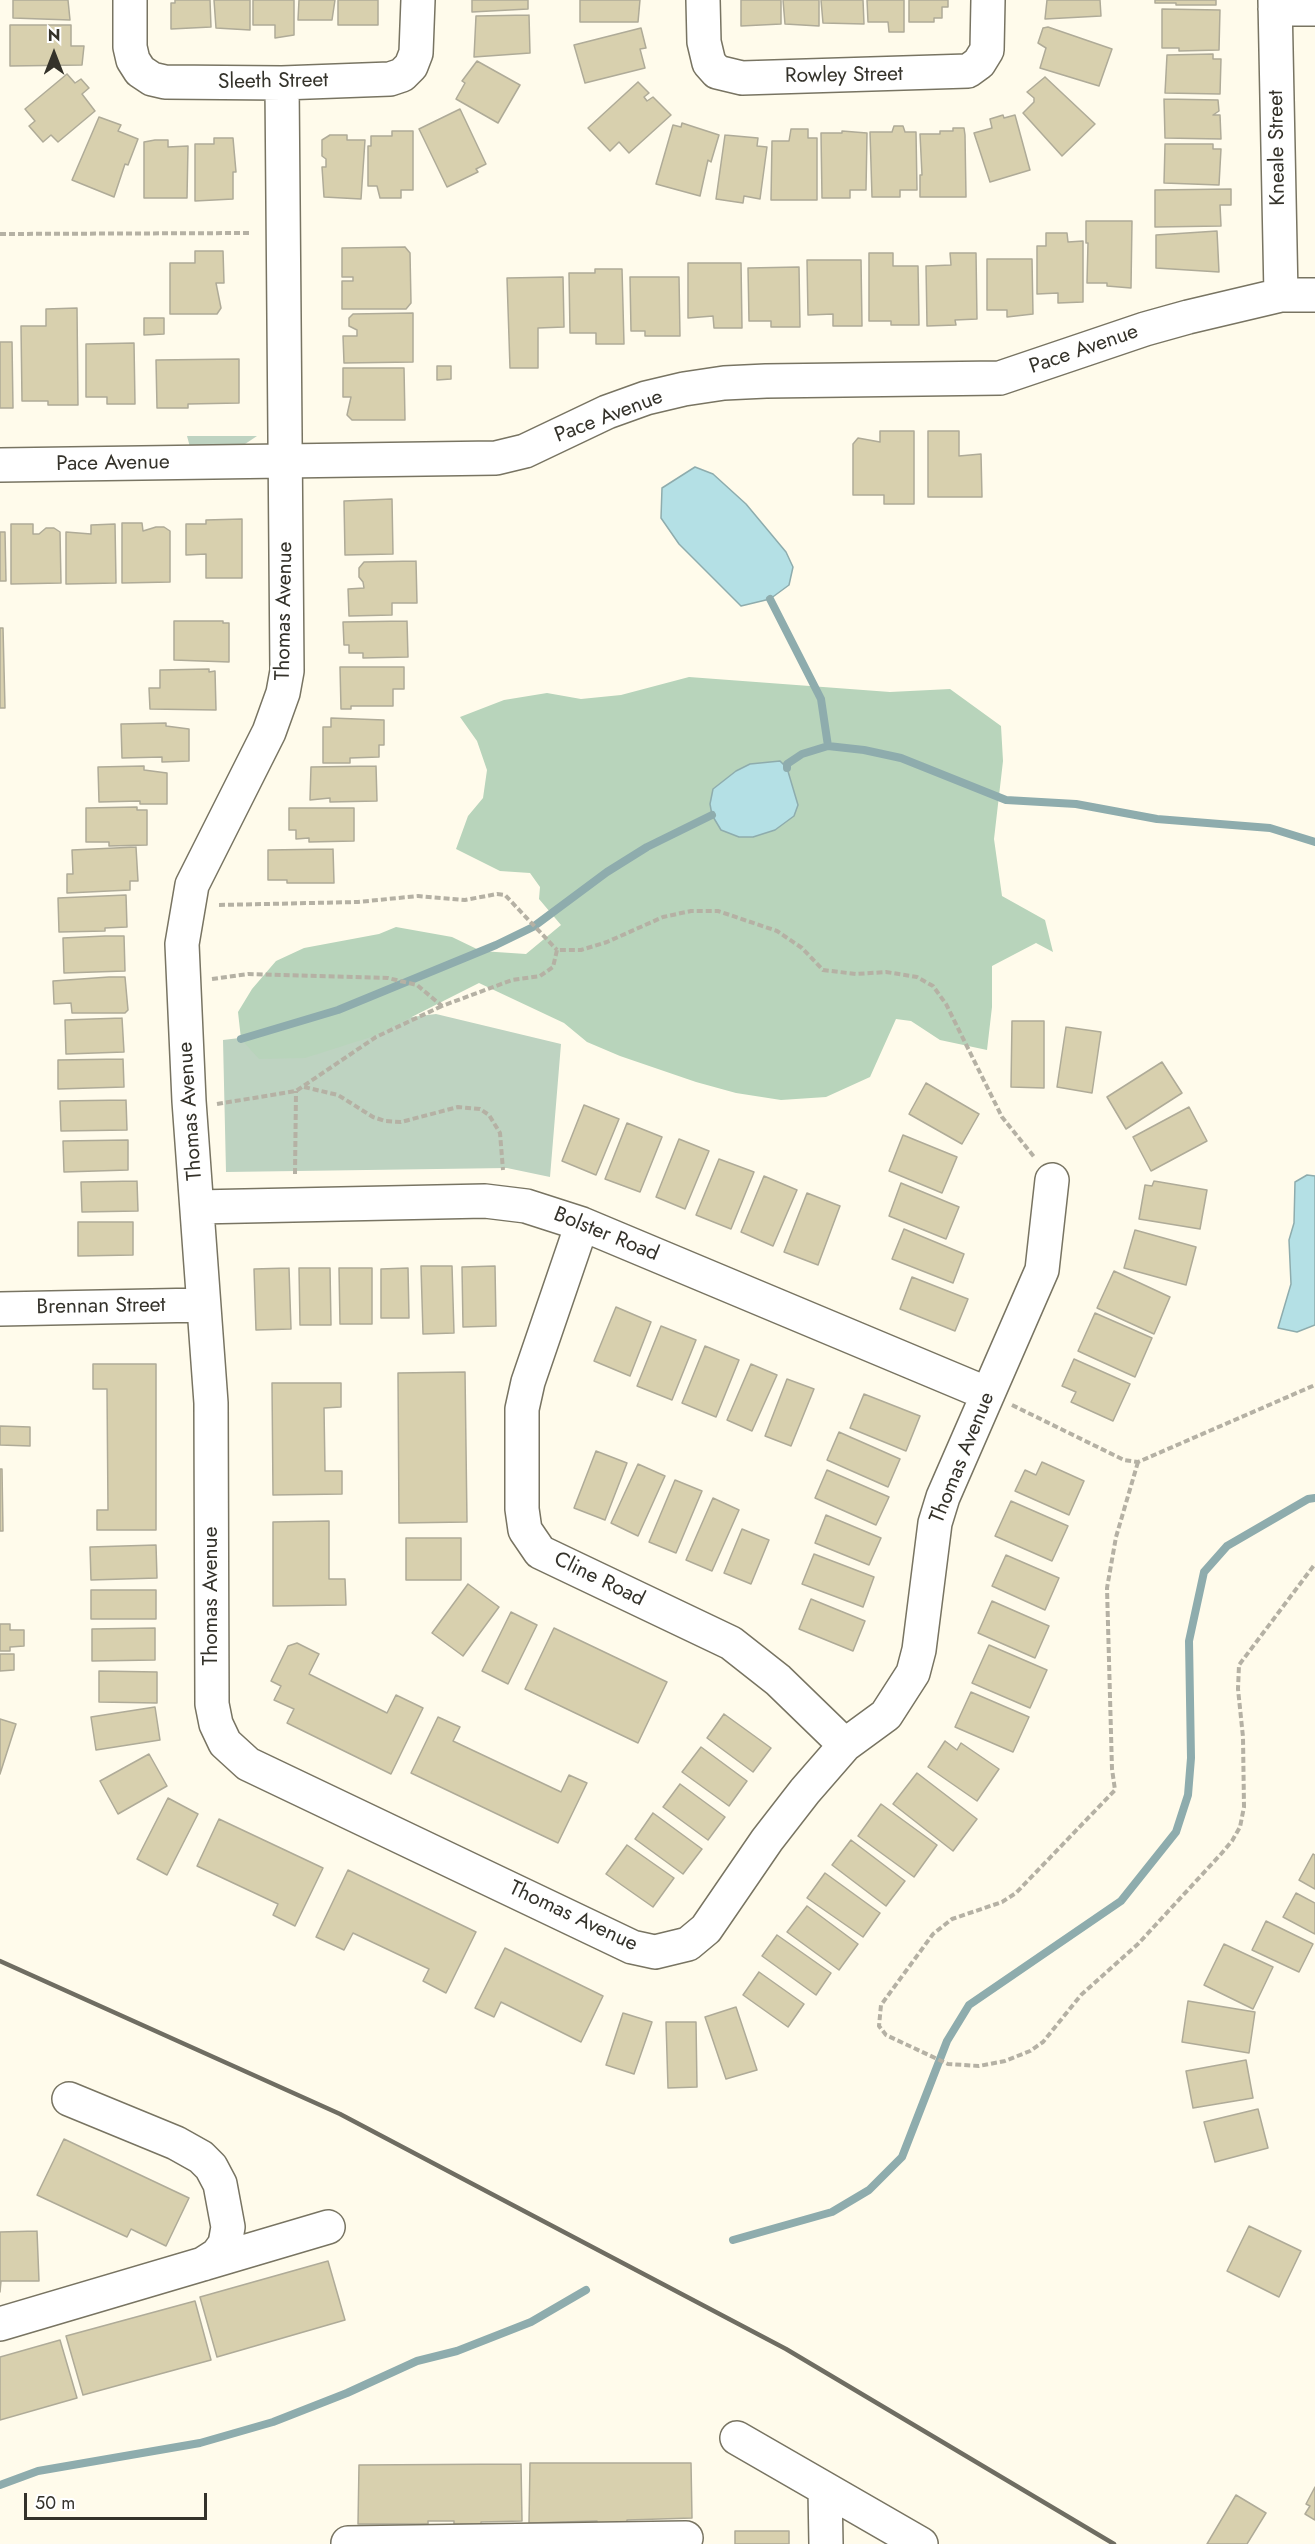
<!DOCTYPE html>
<html>
<head>
<meta charset="utf-8">
<style>
  body { margin:0 }
  #map { position:relative; width:1315px; height:2544px; overflow:hidden; background:#fffbeb; font-family:Jost,sans-serif }
  canvas { display:block }
  .north { position:absolute; left:24px; top:24px; width:60px; height:60px; -webkit-text-stroke:4px #fff; paint-order:stroke; rotate:0deg; font-size:16px; font-weight:700; line-height:24px; text-align:center; color:#34322a }
  .north::after { content:''; display:block; margin:auto; width:21px; height:27px; background:#34322a; clip-path:polygon(50% 0,100% 100%,50% 72%,0 100%) }
  .scale { position:absolute; left:24px; top:2493px; width:183px; height:27px; box-sizing:border-box; border:3px solid #34322a; border-top:0; padding-left:8px; font-size:18px; line-height:21px; white-space:nowrap; color:#34322a; -webkit-text-stroke:4px #fff; paint-order:stroke }
</style>
</head>
<body>
<div id="map">
<canvas width="1315" height="2544"></canvas>
<div class="north">N</div>
<div class="scale">50 m</div>
</div>
<script>
const ctx = document.querySelector('canvas').getContext('2d');
ctx.lineJoin = 'round';
function fill(path, color) { ctx.fillStyle = color; ctx.fill(path, 'evenodd'); }
const toPath = rows => new Path2D(rows.map(r => 'M' + r).join(''));
function trace(path, color, width, dash) { ctx.strokeStyle = color; ctx.lineWidth = width; ctx.lineCap = dash ? 'butt' : 'round'; ctx.setLineDash(dash || []); ctx.stroke(path); }
function drawText(font, color, halo, rows, align = 'center') {
  ctx.font = font + ' Jost,sans-serif'; ctx.lineWidth = 5; ctx.setLineDash([]); ctx.textBaseline = 'middle'; ctx.strokeStyle = halo; ctx.fillStyle = color; for (const [text, x, y, turn = 0] of rows) {
    ctx.save(); ctx.translate(x, y); ctx.rotate((+turn || 0) * Math.PI / 180); ctx.textAlign = isNaN(turn) ? turn : align; if (halo) ctx.strokeText(text, 0, 0); ctx.fillText(text, 0, 0); ctx.restore();
  }
}
const green = toPath([
  [187,436,257,436,242,446,190,447],
  [436,1014,561,1044,550,1177,507,1168,226,1172,223,1040]
]);
const forest = toPath([
  [689,677,890,692,950,689,1001,726,1003,761,994,839,1002,896,1045,920,1053,952,1036,943,992,966,992,1007,987,1050,940,1040,911,1021,896,1019,870,1077,826,1097,781,1100,736,1093,696,1082,620,1056,587,1042,564,1023,479,983,374,1036,305,1058,259,1059,241,1039,238,1012,252,989,276,961,304,948,379,934,396,927,452,937,481,951,526,954,561,925,539,899,540,887,530,873,500,871,456,849,468,816,483,798,487,770,477,741,460,717,504,700,547,693,581,699,621,695]
]);
const water = toPath([
  [695,467,713,474,746,504,786,552,793,567,789,585,770,599,741,606,679,544,661,518,662,488,695,467],
  [780,761,787,768,798,805,794,816,775,830,753,837,739,837,721,830,712,815,710,804,713,789,736,771,750,764,780,761],
  [1307,1175,1315,1176,1315,1325,1297,1332,1278,1328,1291,1284,1289,1240,1294,1223,1295,1182,1307,1175]
]);
const stream = toPath([
  [770,599,821,699,828,746],
  [787,768,787,764,802,754,828,746,864,750,901,758,1006,800,1076,804,1157,819,1270,828,1315,842],
  [241,1039,338,1010,496,945,533,927,607,872,647,847,712,815],
  [733,2240,832,2212,869,2190,902,2157,947,2041,969,2005,1121,1901,1176,1832,1188,1795,1191,1758,1189,1641,1204,1572,1227,1546,1308,1499,1315,1498],
  [0,2485,38,2471,200,2443,273,2422,347,2393,417,2361,457,2351,531,2322,586,2290]
]);
const building = toPath([
  [13,0,68,0,70,20,13,18,13,0],
  [175,0,210,0,211,27,171,29,171,3,175,3,175,0],
  [214,0,250,0,250,30,216,28,214,0],
  [253,0,294,0,294,35,275,38,275,25,253,25,253,0],
  [299,0,335,0,332,20,298,20,299,0],
  [338,0,378,0,378,25,338,25,338,0],
  [472,0,528,0,528,9,472,12,472,0],
  [580,0,640,0,638,22,580,22,580,0],
  [741,0,781,0,781,24,741,26,741,0],
  [783,0,819,0,819,26,785,24,783,0],
  [821,0,863,0,864,24,823,23,821,0],
  [867,0,904,0,904,32,889,32,888,22,868,22,867,0],
  [909,0,948,0,948,7,942,7,942,18,934,18,934,22,909,22,909,0],
  [1047,0,1100,0,1101,16,1045,19,1047,0],
  [1155,0,1216,0,1216,5,1176,5,1176,3,1155,3,1155,0],
  [1162,9,1220,10,1219,50,1179,51,1179,48,1162,48,1162,9],
  [529,15,530,53,474,57,476,16,529,15],
  [10,25,71,25,71,46,84,46,82,65,10,66,10,25],
  [1048,27,1112,49,1099,86,1040,68,1046,48,1038,43,1043,28,1048,27],
  [641,28,646,48,640,49,645,68,585,83,574,45,641,28],
  [1213,54,1213,59,1221,59,1220,94,1165,93,1167,55,1213,54],
  [477,61,520,85,498,123,456,99,465,83,462,81,477,61],
  [67,74,75,83,81,79,89,88,82,94,95,111,58,142,51,135,43,142,29,126,35,121,25,109,67,74],
  [1045,77,1095,124,1062,156,1023,113,1034,102,1034,98,1027,92,1045,77],
  [638,82,649,93,644,97,647,101,653,97,671,115,629,153,619,142,610,151,588,128,638,82],
  [1164,99,1218,100,1219,111,1213,115,1220,115,1221,139,1165,138,1164,99],
  [460,109,486,164,476,169,478,172,447,187,419,129,460,109],
  [1003,115,1004,118,1015,115,1030,170,990,182,974,133,992,128,990,119,1003,115],
  [99,117,121,125,118,131,138,139,128,165,125,164,114,197,72,180,99,117],
  [682,123,719,135,711,162,708,160,700,196,656,184,673,125,681,127,682,123],
  [894,126,903,126,905,132,916,132,917,190,900,190,900,197,872,197,870,132,892,132,894,126],
  [953,128,964,128,965,135,966,197,920,197,920,175,922,175,920,134,940,134,940,131,953,131,953,128],
  [791,129,808,129,808,138,817,138,817,200,771,200,772,141,789,141,791,129],
  [392,131,413,131,413,190,401,190,401,198,380,198,377,186,368,186,368,146,371,146,371,136,392,136,392,131],
  [842,131,867,133,866,190,850,190,850,198,822,198,821,133,842,133,842,131],
  [347,135,347,140,365,140,361,199,324,197,322,167,326,167,326,159,322,156,322,140,330,135,347,135],
  [725,135,758,138,757,146,767,147,760,199,744,196,743,203,716,199,725,135],
  [214,138,233,138,236,172,233,172,233,199,195,201,195,144,214,144,214,138],
  [155,140,168,140,168,147,188,146,187,198,144,198,144,142,155,140],
  [1165,144,1213,144,1213,149,1221,149,1219,185,1164,183,1165,144],
  [1231,189,1231,205,1220,205,1221,226,1155,227,1155,190,1231,189],
  [1086,221,1132,221,1131,288,1107,286,1107,283,1087,283,1088,243,1086,243,1086,221],
  [1217,231,1219,272,1156,268,1156,235,1217,231],
  [1046,233,1067,233,1068,242,1083,241,1083,302,1058,303,1058,293,1037,294,1037,246,1046,246,1046,233],
  [405,247,410,253,411,303,406,309,342,309,342,281,353,281,353,277,342,277,342,248,405,247],
  [195,251,223,251,224,283,216,283,221,308,217,314,170,314,170,263,195,263,195,251],
  [869,253,893,253,893,266,918,266,919,325,891,325,891,321,869,321,869,253],
  [950,253,976,253,977,319,955,320,956,325,927,326,926,266,951,265,950,253],
  [987,259,1032,259,1033,314,1007,317,1007,310,987,310,987,259],
  [807,260,861,260,862,326,833,326,833,314,808,315,807,260],
  [688,263,741,263,742,328,714,328,713,316,688,318,688,263],
  [799,267,800,327,771,327,771,321,749,321,748,268,799,267],
  [595,269,622,269,624,344,596,344,596,333,570,333,569,273,595,273,595,269],
  [563,277,564,327,538,328,538,368,510,368,507,278,563,277],
  [630,277,679,277,680,336,645,336,645,331,631,331,630,277],
  [77,308,78,405,48,405,48,401,22,401,21,326,46,326,46,309,77,308],
  [413,313,413,362,344,363,343,336,357,336,357,330,349,326,349,318,353,314,413,313],
  [144,318,164,318,164,334,144,335,144,318],
  [0,342,12,342,13,408,0,408,0,342],
  [134,343,135,404,107,404,107,397,86,397,86,344,134,343],
  [239,359,239,403,188,404,188,408,157,408,156,360,239,359],
  [437,366,451,366,451,379,437,380,437,366],
  [343,368,404,368,405,420,352,420,347,415,351,397,343,397,343,368],
  [880,431,914,431,914,504,884,504,884,495,853,495,853,444,858,438,880,442,880,431],
  [928,431,959,431,959,456,981,454,982,497,928,497,928,431],
  [392,499,393,554,345,555,344,501,392,499],
  [242,519,242,578,206,578,206,554,186,555,186,524,206,524,206,520,242,519],
  [122,523,142,523,143,531,156,527,164,527,170,531,170,582,122,583,122,523],
  [11,524,33,524,33,534,39,534,46,528,54,528,60,532,61,583,11,584,11,524],
  [115,524,116,583,66,584,66,532,91,534,91,525,115,524],
  [0,532,5,532,6,581,0,581,0,532],
  [416,561,417,603,392,603,392,615,349,616,348,589,364,588,363,582,359,577,359,568,364,562,416,561],
  [174,621,223,621,223,623,229,623,229,662,174,660,174,621],
  [407,621,408,657,363,658,363,653,349,653,349,645,344,645,343,622,407,621],
  [0,628,3,628,5,708,0,708,0,628],
  [340,667,404,667,404,689,393,689,393,706,351,706,351,709,341,709,340,667],
  [209,669,209,672,215,671,216,710,150,709,149,688,160,688,160,670,209,669],
  [331,718,384,720,384,745,379,745,379,757,350,758,350,763,323,763,323,727,331,727,331,718],
  [166,723,166,726,189,729,189,761,162,762,162,757,122,758,121,724,166,723],
  [144,766,144,770,167,773,167,804,140,804,140,801,99,802,98,767,144,766],
  [376,766,377,801,330,802,330,798,310,800,311,767,376,766],
  [137,807,137,810,147,810,147,845,109,846,109,842,86,842,86,808,137,807],
  [289,808,354,808,354,841,309,842,309,838,296,839,296,830,289,830,289,808],
  [136,847,138,881,130,881,130,890,67,893,67,874,73,874,72,850,136,847],
  [333,849,334,883,287,883,287,880,268,880,268,850,333,849],
  [126,895,127,927,105,928,105,931,59,932,58,898,126,895],
  [105,936,124,936,125,971,64,973,63,938,105,936],
  [109,977,125,977,128,1010,125,1013,72,1013,71,1003,54,1004,53,981,109,977],
  [122,1018,124,1052,66,1054,65,1020,122,1018],
  [1012,1021,1044,1021,1044,1088,1011,1087,1012,1021],
  [1066,1027,1101,1032,1092,1093,1057,1087,1066,1027],
  [123,1059,124,1087,58,1089,58,1060,123,1059],
  [1162,1062,1182,1093,1126,1129,1107,1097,1162,1062],
  [926,1083,979,1114,962,1144,909,1114,926,1083],
  [126,1100,127,1130,61,1131,60,1101,126,1100],
  [584,1105,619,1119,596,1175,562,1161,584,1105],
  [1189,1107,1207,1141,1151,1171,1133,1137,1189,1107],
  [627,1123,662,1137,640,1192,605,1179,627,1123],
  [903,1135,957,1157,942,1193,889,1171,903,1135],
  [679,1139,709,1151,685,1209,656,1197,679,1139],
  [128,1140,128,1170,64,1172,63,1141,128,1140],
  [719,1159,754,1172,731,1229,696,1215,719,1159],
  [764,1176,797,1190,773,1246,741,1232,764,1176],
  [137,1181,138,1211,82,1212,81,1182,137,1181],
  [1154,1181,1207,1190,1200,1229,1139,1219,1145,1185,1152,1186,1154,1181],
  [901,1183,959,1207,946,1239,889,1216,901,1183],
  [807,1193,840,1206,818,1265,784,1252,807,1193],
  [78,1222,133,1222,133,1255,78,1256,78,1222],
  [904,1229,964,1254,953,1283,892,1259,904,1229],
  [1135,1230,1196,1247,1186,1285,1124,1268,1135,1230],
  [421,1266,452,1266,454,1333,423,1334,421,1266],
  [495,1266,496,1326,463,1327,462,1267,495,1266],
  [289,1268,291,1329,256,1330,254,1269,289,1268],
  [299,1268,330,1268,331,1325,300,1325,299,1268],
  [339,1268,372,1268,372,1324,340,1324,339,1268],
  [408,1268,409,1318,381,1318,381,1269,408,1268],
  [1114,1271,1170,1297,1154,1334,1097,1308,1114,1271],
  [912,1277,968,1299,955,1331,900,1309,912,1277],
  [616,1307,651,1322,630,1376,594,1361,616,1307],
  [1095,1313,1152,1338,1135,1377,1078,1351,1095,1313],
  [661,1326,696,1340,672,1400,637,1386,661,1326],
  [705,1346,739,1360,716,1417,682,1403,705,1346],
  [1074,1359,1130,1384,1113,1421,1071,1402,1076,1392,1062,1386,1074,1359],
  [93,1364,156,1364,156,1530,97,1530,97,1510,108,1510,107,1389,93,1389,93,1364],
  [751,1364,777,1375,752,1431,727,1420,751,1364],
  [465,1372,467,1522,399,1523,398,1373,465,1372],
  [787,1379,814,1389,791,1446,765,1436,787,1379],
  [272,1383,341,1383,341,1407,324,1408,325,1471,342,1471,342,1494,273,1495,272,1383],
  [864,1394,920,1416,906,1451,850,1428,864,1394],
  [0,1426,30,1427,30,1446,0,1445,0,1426],
  [839,1432,900,1459,888,1487,827,1460,839,1432],
  [596,1451,627,1463,605,1520,574,1508,596,1451],
  [1042,1462,1084,1481,1069,1515,1015,1491,1025,1470,1036,1475,1042,1462],
  [638,1464,665,1476,638,1536,611,1523,638,1464],
  [0,1469,2,1469,3,1531,0,1531,0,1469],
  [827,1470,889,1497,876,1525,815,1498,827,1470],
  [675,1480,702,1491,676,1553,649,1542,675,1480],
  [713,1498,739,1510,712,1571,686,1560,713,1498],
  [1011,1501,1068,1526,1052,1561,995,1536,1011,1501],
  [826,1515,881,1538,869,1565,815,1543,826,1515],
  [329,1521,329,1579,345,1579,346,1605,273,1606,273,1522,329,1521],
  [742,1529,769,1540,751,1584,724,1573,742,1529],
  [406,1538,461,1538,461,1580,406,1580,406,1538],
  [156,1545,157,1578,91,1580,90,1547,156,1545],
  [814,1554,874,1577,863,1607,802,1584,814,1554],
  [1006,1555,1059,1578,1045,1610,992,1586,1006,1555],
  [468,1584,499,1607,463,1656,432,1633,468,1584],
  [91,1590,156,1590,156,1619,91,1619,91,1590],
  [811,1599,865,1621,853,1651,799,1629,811,1599],
  [992,1601,1049,1626,1035,1658,978,1633,992,1601],
  [511,1612,537,1625,508,1684,482,1671,511,1612],
  [0,1624,10,1624,10,1630,24,1630,24,1646,10,1647,10,1651,0,1651,0,1624],
  [155,1628,155,1660,92,1661,92,1629,155,1628],
  [554,1628,667,1682,638,1743,525,1689,554,1628],
  [297,1643,319,1654,309,1674,387,1713,396,1695,423,1708,391,1774,287,1723,294,1709,274,1700,281,1686,271,1681,288,1646,297,1643],
  [989,1645,1047,1670,1030,1708,972,1683,989,1645],
  [0,1654,14,1654,14,1670,0,1671,0,1654],
  [99,1671,157,1672,157,1703,99,1702,99,1671],
  [971,1692,1029,1717,1013,1752,955,1727,971,1692],
  [155,1707,160,1740,96,1750,91,1717,155,1707],
  [724,1714,771,1748,753,1772,707,1738,724,1714],
  [438,1717,460,1727,453,1741,561,1792,569,1775,587,1783,558,1843,411,1773,438,1717],
  [0,1719,16,1724,0,1774,0,1719],
  [945,1741,957,1750,961,1743,999,1769,977,1801,928,1767,945,1741],
  [701,1747,747,1781,729,1806,682,1772,701,1747],
  [149,1754,167,1786,118,1814,100,1781,149,1754],
  [917,1773,977,1819,953,1851,893,1804,917,1773],
  [680,1784,725,1817,708,1840,663,1807,680,1784],
  [168,1798,198,1814,167,1875,137,1859,168,1798],
  [881,1804,937,1845,914,1877,858,1836,881,1804],
  [653,1813,702,1849,683,1874,635,1839,653,1813],
  [219,1819,323,1868,295,1926,273,1915,278,1904,197,1866,219,1819],
  [851,1840,905,1881,886,1906,832,1865,851,1840],
  [627,1845,674,1878,653,1907,606,1874,627,1845],
  [1313,1854,1315,1855,1315,1889,1299,1880,1313,1854],
  [348,1870,476,1932,446,1993,423,1981,429,1969,353,1933,344,1950,316,1937,348,1870],
  [825,1873,880,1913,863,1937,807,1898,825,1873],
  [1296,1893,1315,1903,1315,1934,1283,1917,1296,1893],
  [807,1906,858,1944,839,1970,787,1932,807,1906],
  [1266,1921,1313,1944,1299,1972,1252,1950,1266,1921],
  [777,1935,831,1973,816,1995,762,1956,777,1935],
  [1224,1944,1273,1967,1253,2009,1204,1985,1224,1944],
  [505,1948,603,1996,581,2042,501,2002,494,2017,475,2008,505,1948],
  [759,1972,804,2004,788,2027,743,1995,759,1972],
  [1188,2001,1255,2012,1249,2053,1182,2042,1188,2001],
  [736,2007,757,2070,726,2079,705,2017,736,2007],
  [623,2013,652,2022,634,2074,606,2065,623,2013],
  [666,2022,696,2022,697,2087,668,2088,666,2022],
  [1246,2060,1253,2098,1193,2108,1186,2071,1246,2060],
  [1258,2109,1268,2148,1215,2162,1204,2122,1258,2109],
  [64,2139,189,2198,166,2246,131,2229,127,2237,37,2195,64,2139],
  [1249,2226,1301,2251,1279,2297,1227,2271,1249,2226],
  [37,2231,39,2281,1,2281,0,2292,0,2232,37,2231],
  [328,2261,345,2320,217,2357,200,2297,328,2261],
  [195,2301,211,2360,83,2395,66,2336,195,2301],
  [60,2340,77,2398,0,2420,0,2357,60,2340],
  [530,2463,691,2463,692,2518,627,2520,627,2523,597,2523,597,2521,529,2523,530,2463],
  [521,2464,522,2521,481,2522,481,2524,454,2524,454,2521,428,2521,428,2524,358,2524,359,2465,521,2464],
  [1315,2487,1315,2520,1305,2514,1310,2506,1306,2504,1315,2487],
  [1236,2495,1266,2513,1247,2544,1207,2544,1236,2495],
  [735,2531,789,2531,789,2544,735,2544,735,2531]
]);
const path = toPath([
  [0,234,252,233],
  [219,905,358,902,418,896,465,900,497,894,505,895,557,950],
  [212,979,248,974,388,978,417,985,442,1006,512,980,540,976,553,967,557,950,581,950,607,942,663,917,691,911,718,911,777,931,802,948,823,970,856,974,886,972,917,977,933,986,946,1004,1002,1117,1035,1158],
  [304,1087,338,1095,373,1117,385,1121,401,1122,458,1107,480,1109,489,1115,500,1133,503,1170],
  [217,1104,296,1091,376,1037,442,1006],
  [295,1174,296,1091],
  [1012,1405,1124,1460,1138,1462,1315,1385],
  [1138,1462,1116,1537,1107,1588,1112,1769,1115,1790,1016,1893,1002,1902,952,1919,933,1934,881,2005,879,2026,886,2035,948,2064,979,2066,1005,2061,1030,2051,1043,2042,1081,1995,1138,1944,1221,1854,1232,1841,1240,1827,1244,1807,1243,1737,1238,1689,1239,1665,1315,1564]
]);
const minor = toPath([
  [130,0,130,47,133,60,140,71,152,79,165,82,282,83,390,79,402,75,411,66,416,53,418,0],
  [703,0,704,42,709,63,717,72,742,78,968,71,979,63,987,50,988,0],
  [1275,0,1281,295],
  [1275,9,1315,9],
  [282,83,287,671,283,693,269,732,192,885,182,944,189,1101,211,1403,212,1704,216,1724,225,1743,248,1764,632,1947,655,1952,688,1944,706,1929,767,1840,805,1791,845,1745,886,1715,913,1673,919,1650,935,1523,943,1497,1042,1270,1052,1180],
  [0,465,496,458,525,451,607,412,646,398,684,389,724,383,766,381,1000,378,1145,329,1188,317,1281,295,1315,295],
  [197,1207,485,1201,526,1206,582,1224,988,1394],
  [582,1224,528,1382,522,1409,522,1509,525,1530,540,1552,731,1643,778,1680,845,1745],
  [0,1309,202,1305],
  [69,2099,176,2143,201,2157,211,2167,220,2184,228,2227,225,2244,217,2255,203,2264],
  [0,2324,328,2227],
  [737,2438,921,2544],
  [825,2489,826,2544],
  [348,2543,686,2538]
]);
const rail = toPath([
  [0,1961,340,2114,448,2171,786,2349,1114,2544]
]);
const streetNames = [
  ["Rowley Street",844,76,-1],
  ["Sleeth Street",273,82,-1],
  ["Kneale Street",1278,148,-91],
  ["Pace Avenue",1084,350,-19],
  ["Pace Avenue",609,417,-21],
  ["Pace Avenue",113,464,-1],
  ["Thomas Avenue",285,611,-89],
  ["Thomas Avenue",191,1111,-94],
  ["Bolster Road",606,1235,22],
  ["Brennan Street",101,1307,-1],
  ["Thomas Avenue",963,1458,-68],
  ["Cline Road",599,1580,26],
  ["Thomas Avenue",212,1596,-90],
  ["Thomas Avenue",573,1917,25]
];
fill(green, '#bed3c1');
fill(forest, '#b8d4bb');
fill(water, '#b4e0e5');
trace(water, '#8eacad', 1.5);
trace(stream, '#8eacad', 8);
fill(building, '#d8d0ae');
trace(building, '#afab98', 1.5);
trace(minor, '#787462', 36);
trace(path, '#b5b1a4', 4, [6, 3]);
trace(minor, '#fff', 33);
trace(rail, '#6f6d62', 4.5);
drawText('21px', '#34322a', '#fff', streetNames);
</script>
</body>
</html>
